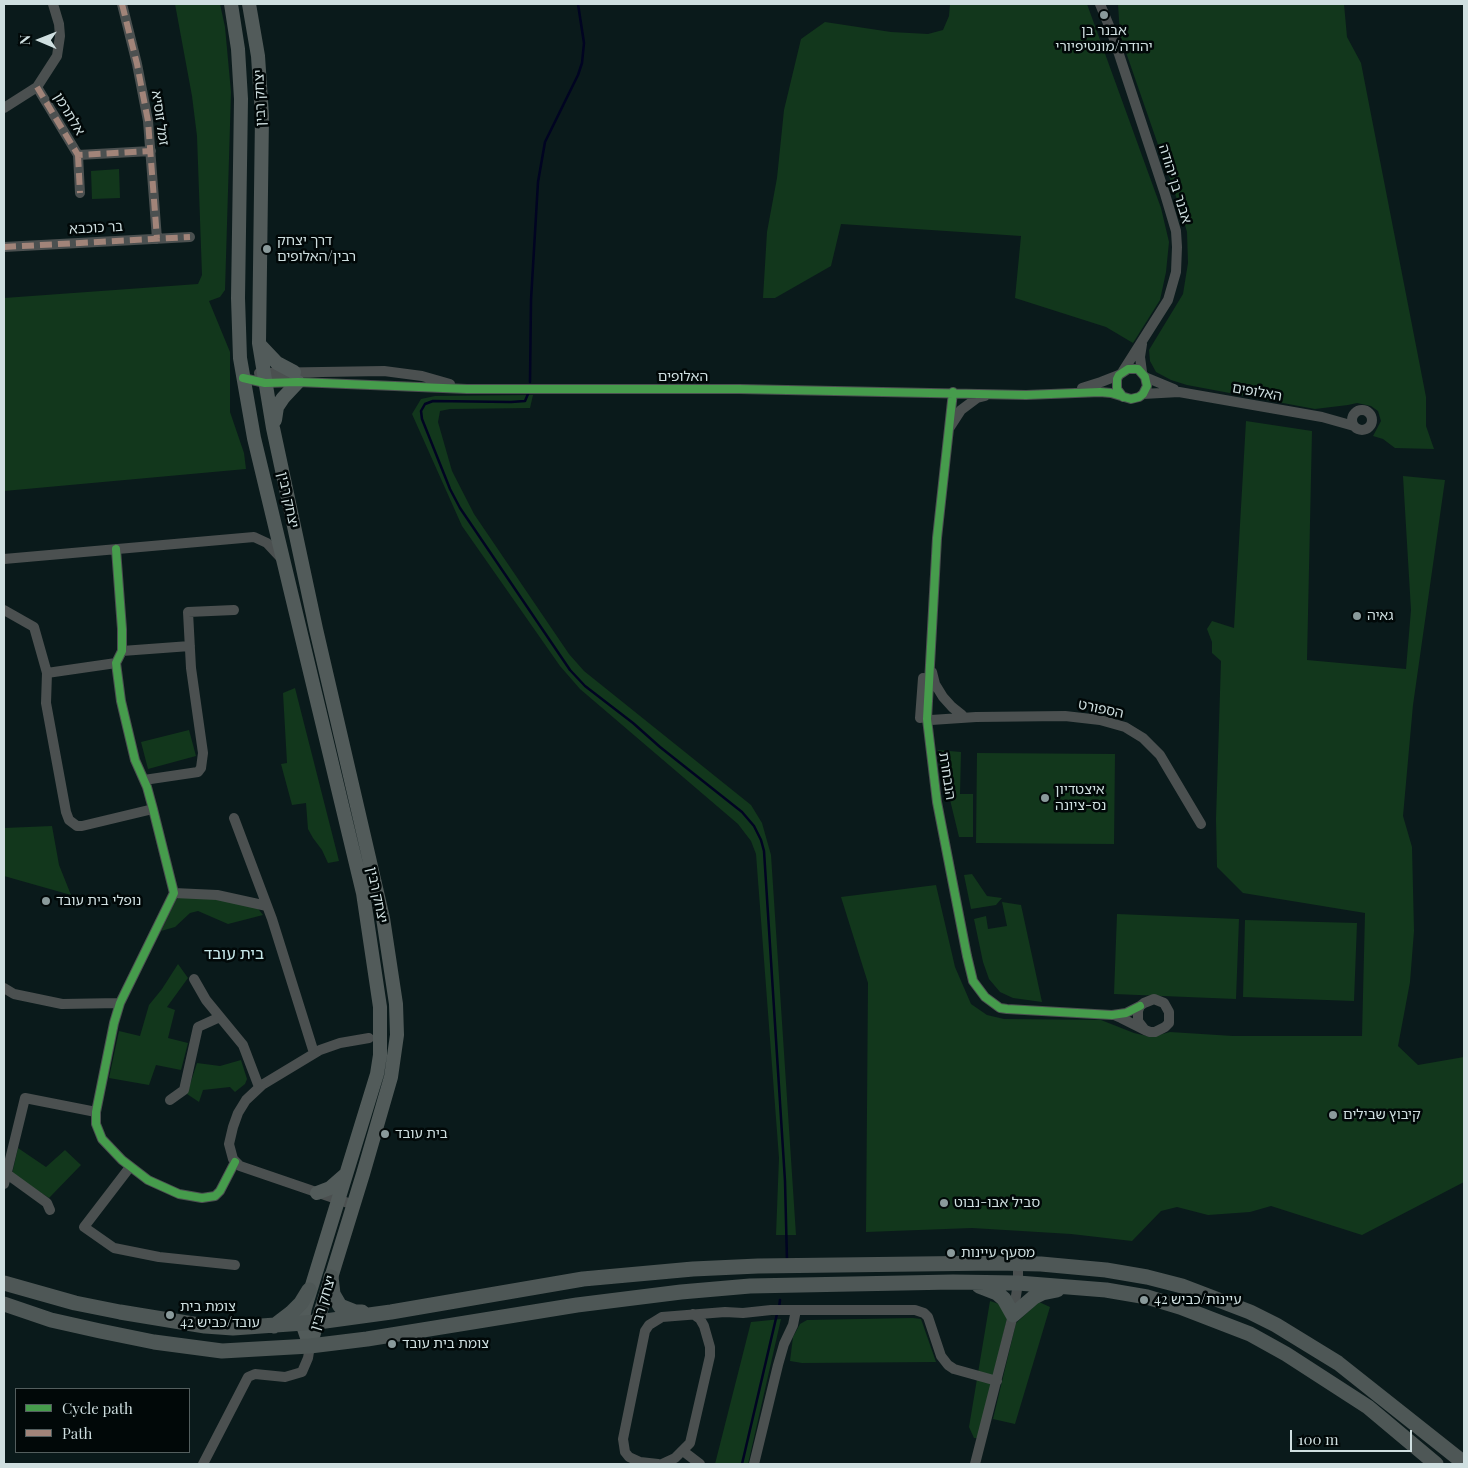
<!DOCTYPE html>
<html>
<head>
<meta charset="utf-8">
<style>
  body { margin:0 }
  #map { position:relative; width:1468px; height:1468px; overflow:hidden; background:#0a1a1b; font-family:"Playfair Display",serif }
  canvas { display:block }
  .frame { position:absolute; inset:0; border:5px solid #cfdfe0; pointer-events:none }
  .legend { position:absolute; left:15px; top:1388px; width:175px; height:65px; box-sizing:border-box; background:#010808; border:1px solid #535e5e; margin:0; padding:6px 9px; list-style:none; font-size:15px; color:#cfdfe0 }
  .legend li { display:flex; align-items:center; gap:10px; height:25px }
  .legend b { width:25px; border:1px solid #535e5e }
  .north { position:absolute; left:15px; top:15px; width:50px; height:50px; -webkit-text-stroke:4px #010808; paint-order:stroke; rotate:271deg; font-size:14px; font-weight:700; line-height:20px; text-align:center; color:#cfdfe0 }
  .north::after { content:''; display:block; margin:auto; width:18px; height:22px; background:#cfdfe0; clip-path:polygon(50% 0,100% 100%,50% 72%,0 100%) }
  .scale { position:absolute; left:1290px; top:1430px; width:122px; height:22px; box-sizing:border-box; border:2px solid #cfdfe0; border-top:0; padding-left:6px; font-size:15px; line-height:18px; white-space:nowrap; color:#cfdfe0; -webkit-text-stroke:4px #010808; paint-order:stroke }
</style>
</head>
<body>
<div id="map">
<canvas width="1468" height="1468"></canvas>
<div class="frame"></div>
<ul class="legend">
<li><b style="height:6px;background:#469c4c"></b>Cycle path</li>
<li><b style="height:6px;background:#a18479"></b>Path</li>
</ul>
<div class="north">N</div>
<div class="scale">100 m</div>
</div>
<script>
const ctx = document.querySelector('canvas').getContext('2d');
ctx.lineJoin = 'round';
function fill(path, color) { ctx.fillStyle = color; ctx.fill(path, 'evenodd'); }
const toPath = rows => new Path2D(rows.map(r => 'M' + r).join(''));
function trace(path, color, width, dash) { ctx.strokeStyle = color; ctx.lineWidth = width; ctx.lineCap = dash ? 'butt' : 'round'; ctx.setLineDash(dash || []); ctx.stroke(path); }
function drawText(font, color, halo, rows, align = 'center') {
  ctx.font = font + ' "Playfair Display","Noto Sans Hebrew",serif'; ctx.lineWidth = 5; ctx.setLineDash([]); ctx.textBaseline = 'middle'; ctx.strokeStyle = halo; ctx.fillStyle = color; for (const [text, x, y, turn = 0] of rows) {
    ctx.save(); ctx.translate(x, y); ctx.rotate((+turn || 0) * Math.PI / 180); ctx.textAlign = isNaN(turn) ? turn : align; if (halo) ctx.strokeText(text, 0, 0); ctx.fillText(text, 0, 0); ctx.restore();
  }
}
const green = toPath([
  [175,4,220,4,225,27,231,92,225,290,220,297,209,301,230,352,230,412,244,453,246,469,4,491,4,298,198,284,202,275,197,136,192,96],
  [950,4,1087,4,1161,208,1169,242,1166,272,1160,300,1133,343,1106,327,1015,298,1021,236,841,224,831,266,775,298,763,298,767,232,777,178,784,110,801,39,825,22,891,32,928,34,943,30,949,16],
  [1118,4,1344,4,1347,37,1361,63,1426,397,1426,426,1434,449,1395,448,1383,439,1373,436,1381,421,1378,411,1371,406,1357,403,1348,405,1315,409,1187,385,1171,380,1156,372,1150,361,1149,350,1183,294,1188,263,1187,232,1181,211,1120,35],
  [119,169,120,198,92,199,91,171],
  [533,395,530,408,450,409,440,411,438,422,452,471,474,514,569,654,584,671,751,805,762,823,771,855,796,1235,776,1235,779,1158,756,854,751,841,738,824,580,689,560,666,462,526,412,414,421,399,435,396],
  [1246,421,1312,431,1307,660,1406,669,1411,610,1403,476,1445,480,1413,705,1403,816,1412,847,1414,931,1410,982,1398,1046,1418,1065,1464,1057,1464,1182,1362,1235,1271,1206,1250,1212,1208,1215,1177,1207,1161,1211,1132,1241,1071,1234,972,1228,866,1232,868,983,841,897,936,885,955,967,971,1004,987,1015,1004,1019,1101,1020,1134,1033,1151,1037,1170,1032,1233,1036,1362,1036,1365,913,1243,893,1217,867,1216,819,1221,661,1212,653,1212,642,1207,629,1212,621,1234,628],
  [295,688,339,861,328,863,322,850,313,838,308,829,306,803,292,805,281,764,287,763,283,693],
  [189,730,196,756,148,769,141,742],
  [938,750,961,752,960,794,973,794,973,837,959,837],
  [977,753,1115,754,1114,844,976,843],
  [52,826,59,865,71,895,4,876,4,828],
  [972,874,987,896,1002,898,996,905,971,909,964,875],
  [179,897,208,898,256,906,263,915,228,924,198,911,190,913,175,927,161,931,176,900],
  [1002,902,1021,905,1042,1002,1013,998,1000,992,989,979,983,962,974,919,986,916,988,929,1007,926],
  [1117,914,1239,919,1236,999,1114,994],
  [1245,920,1357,923,1354,1001,1243,997],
  [178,964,188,978,167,1007,175,1010,168,1038,188,1043,181,1070,156,1065,149,1085,109,1078,119,1031,140,1036,149,1005,162,989],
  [241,1060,247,1079,245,1084,235,1092,230,1087,203,1090,199,1102,187,1094,197,1063,220,1066],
  [18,1148,46,1167,65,1150,81,1165,49,1198,12,1174],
  [990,1301,999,1304,1004,1310,1007,1319,978,1438,974,1438,969,1427],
  [1039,1302,1050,1307,1015,1424,993,1419,1016,1323],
  [913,1318,921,1319,936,1362,802,1363,790,1361,793,1337,800,1324,807,1320],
  [781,1319,748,1464,715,1464,751,1322]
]);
const stream = toPath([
  [530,382,531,300,538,182,545,142,578,75,582,63,584,43,578,4],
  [528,394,525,401,511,402,433,401,425,404,421,411,422,419,450,489,460,508,570,670,585,686,633,723,660,747,742,812,754,826,761,840,764,851,785,1181,787,1261],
  [779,1308,780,1300],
  [742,1464,777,1314]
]);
const minor = toPath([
  [122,4,137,64,148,121,157,239],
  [1100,4,1112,33,1165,194,1176,231,1177,247,1176,272,1168,300,1123,371],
  [37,87,78,155,151,151],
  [4,108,37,87,57,56,60,36,59,24,53,4],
  [78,155,80,193],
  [4,247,190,237],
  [1142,344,1140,357,1142,372],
  [259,373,384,371,422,376,450,384],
  [1145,377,1174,389],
  [243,378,265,383,298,382,467,389,739,389,1026,395,1100,392,1111,393,1131,399,1139,397,1143,394,1147,386,1145,377,1138,369,1128,369,1119,375,1117,379,1117,389,1123,397],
  [1082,388,1101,382,1119,375],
  [953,392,937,538,927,719,937,802,967,956,973,981,985,997,1000,1008,1007,1009,1112,1015,1126,1013,1140,1006],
  [1143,394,1179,392,1322,417,1354,426],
  '1352 420a10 10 0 1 1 20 0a10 10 0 1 1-20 0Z',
  [950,427,961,410,977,398,985,396],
  [116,549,122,629,122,651,116,663,121,701,135,760,147,787,153,809,174,893,120,1003,114,1023,96,1112,96,1124,102,1139,122,1160,148,1180,179,1194,202,1198,215,1196,220,1191,235,1162],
  [4,559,254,537,267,543,281,558],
  [4,610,34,627,47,673,46,703,66,812,69,820,77,826,82,826,153,809],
  [122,651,190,646],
  [932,672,935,684,943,697,952,707,962,715],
  [47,673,116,663],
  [921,717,931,720,976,717,1065,716,1100,720,1125,727,1143,738,1160,755,1201,824],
  [920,718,923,678],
  [144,780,198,772,201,768,203,753,191,668,188,612,234,610],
  [234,818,272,919,314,1053],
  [174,893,217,895,267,906],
  [194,979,206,1000,243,1045,259,1087],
  [4,988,14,994,62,1004,120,1003],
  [1114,1015,1121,1018,1145,1030,1150,1032,1155,1032,1165,1027,1169,1023,1169,1012,1164,1003,1154,999,1144,1003,1140,1006,1138,1011,1138,1021,1145,1030],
  [170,1100,184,1090,198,1027,220,1017],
  [130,1167,84,1227,114,1248,159,1257,235,1265],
  [7,1174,47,1203,50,1210],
  [4,1184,25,1098,96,1112],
  [354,1205,240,1166,233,1159,229,1144,233,1127,238,1113,246,1100,262,1085,320,1050,340,1043,369,1038],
  [683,1451,700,1464],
  [203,1464,248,1377,255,1374,285,1377,302,1372,308,1358,310,1346],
  [658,1464,640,1462,629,1457,625,1452,623,1439,645,1331,649,1325,662,1317,725,1312,743,1313,771,1310,915,1310,924,1313,928,1317,941,1356,948,1365,954,1369,997,1381],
  [662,1464,675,1458,690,1443,710,1356,710,1347,704,1326,700,1319,693,1314],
  [754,1464,778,1365,784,1344,793,1325,796,1310],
  [975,1464,1013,1315,1018,1283,1018,1263]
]);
const major = toPath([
  [231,4,238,49,241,99,238,298,240,358,254,438,363,893,380,1007,380,1055,377,1074,305,1308,302,1323,310,1346],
  [249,4,258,56,262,116,259,343,273,428,316,629,383,918,396,1004,397,1035,391,1077,363,1174,310,1346],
  [260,345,277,363,294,372],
  [275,420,277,407,283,398,298,382],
  [317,1193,330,1188,346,1174]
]);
const highway = toPath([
  [331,1277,333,1294,340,1306,355,1312,362,1312],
  [4,1283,75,1303,120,1312,205,1326,233,1328,318,1322,391,1312,583,1279,693,1269,758,1266,997,1263,1041,1264,1106,1270,1147,1277,1182,1286,1250,1312,1276,1325,1338,1363,1464,1463],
  [979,1286,997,1293,1004,1299,1013,1315,1034,1297,1042,1293,1057,1290],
  [4,1304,51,1320,100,1331,154,1342,222,1351,310,1346,367,1339,577,1305,681,1292,750,1286,953,1282,1018,1283,1106,1290,1147,1297,1180,1307,1250,1334,1286,1354,1368,1407,1436,1464],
  [274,1326,291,1313,301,1303,309,1290]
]);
const quiet = toPath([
  [122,4,137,64,148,121,157,239],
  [37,87,78,155,151,151],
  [78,155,80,193],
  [4,247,190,237]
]);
const cycleway = toPath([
  [243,378,265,383,298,382,467,389,739,389,1026,395,1100,392,1111,393,1131,399,1139,397,1143,394,1147,386,1145,377,1138,369,1128,369,1119,375,1117,379,1117,389,1123,397],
  [953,392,937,538,927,719,937,802,967,956,973,981,985,997,1000,1008,1007,1009,1112,1015,1126,1013,1140,1006],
  [116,549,122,629,122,651,116,663,121,701,135,760,147,787,153,809,174,893,120,1003,114,1023,96,1112,96,1124,102,1139,122,1160,148,1180,179,1194,202,1198,215,1196,220,1191,235,1162]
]);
const markers = [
  [1104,15,5,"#8a9a9b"],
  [267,249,5,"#8a9a9b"],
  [1357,616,5,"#8a9a9b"],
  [1045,798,5,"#8a9a9b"],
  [46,901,5,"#8a9a9b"],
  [1333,1115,5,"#8a9a9b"],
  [385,1134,5,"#8a9a9b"],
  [944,1203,5,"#8a9a9b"],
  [951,1253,5,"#8a9a9b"],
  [1144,1300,5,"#8a9a9b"],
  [170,1315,5,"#8a9a9b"],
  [392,1344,5,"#8a9a9b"]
];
const poiNames = [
  ["אבנר בן",1104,31,"center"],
  ["יהודה/מונטיפיורי",1104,47,"center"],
  ["דרך יצחק",277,241],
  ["רבין/האלופים",277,257],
  ["גאיה",1367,616],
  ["איצטדיון",1055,790],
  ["נס-ציונה",1055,806],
  ["נופלי בית עובד",56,901],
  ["קיבוץ שבילים",1343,1115],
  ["בית עובד",395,1134],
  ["סביל אבו-נבוט",954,1203],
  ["מסעף עיינות",961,1253],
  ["עיינות/כביש 42",1154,1300],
  ["צומת בית",180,1307],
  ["עובד/כביש 42",180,1323],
  ["צומת בית עובד",402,1344]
];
const streetNames = [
  ["יצחק רבין",260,98,-92],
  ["אלתרמן",69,114,59],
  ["זמל זוסיא",160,118,82],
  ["אבנר בן יהודה",1175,184,73],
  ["בר כוכבא",96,228,-3],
  ["האלופים",683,377],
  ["האלופים",1257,392,10],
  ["יצחק רבין",288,500,78],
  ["הספורט",1101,709,12],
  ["הנבחרת",947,776,81],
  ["יצחק רבין",377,895,78],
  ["יצחק רבין",323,1303,-73]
];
const quarterNames = [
  ["בית עובד",234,954]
];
fill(green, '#12371c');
trace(stream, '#010422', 2.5);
trace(minor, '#4b5050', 10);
trace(major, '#525b5a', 14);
trace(highway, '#4e5756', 15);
trace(quiet, '#a18479', 6, [12, 6]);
trace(cycleway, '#469c4c', 8);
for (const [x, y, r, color] of markers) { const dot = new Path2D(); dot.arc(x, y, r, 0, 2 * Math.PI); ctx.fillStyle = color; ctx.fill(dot); trace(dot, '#010808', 2); }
drawText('14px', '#cfdfe0', '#010808', poiNames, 'left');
drawText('14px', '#cfdfe0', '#010808', streetNames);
drawText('16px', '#c7e8e9', '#010808', quarterNames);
</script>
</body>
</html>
